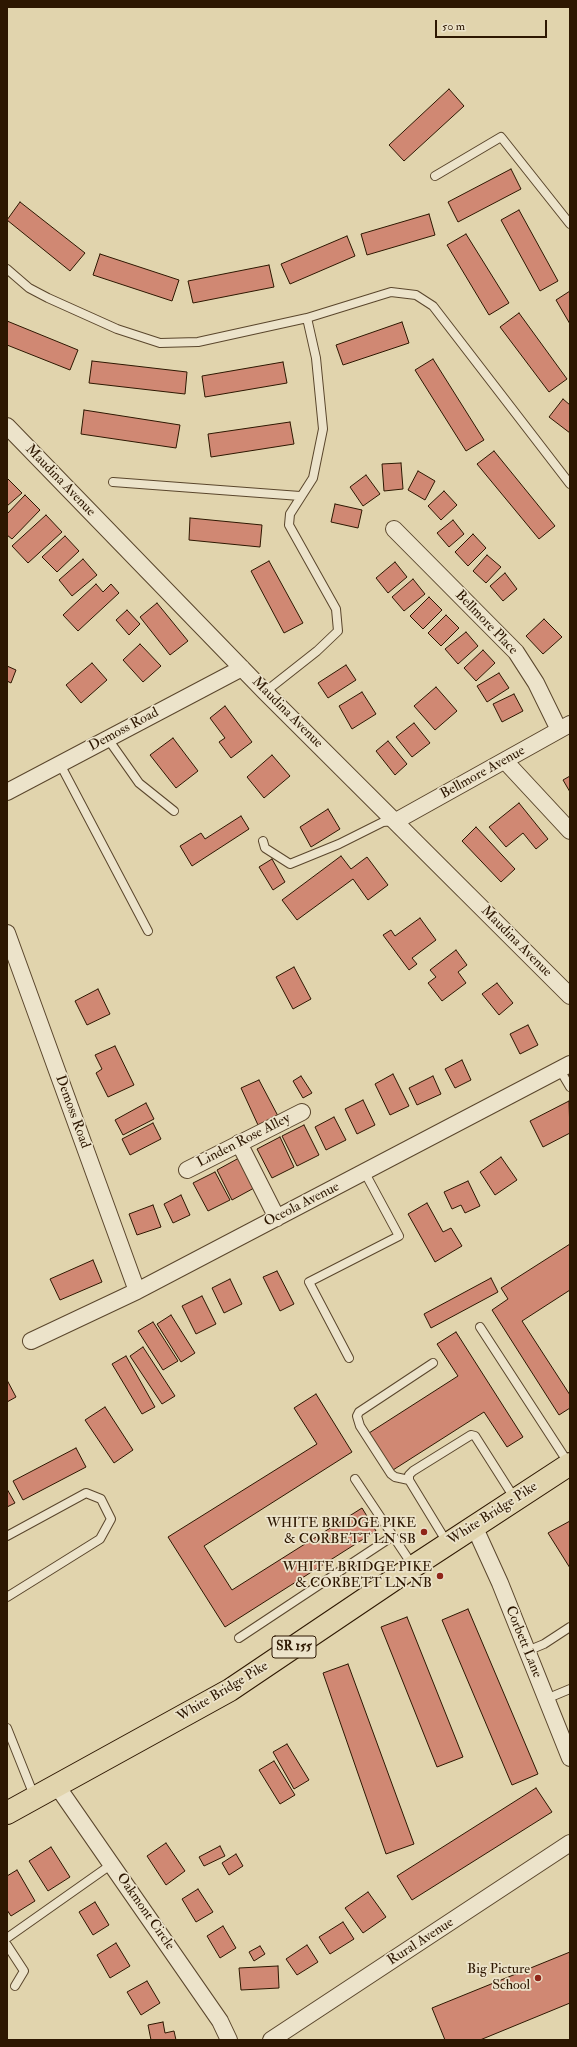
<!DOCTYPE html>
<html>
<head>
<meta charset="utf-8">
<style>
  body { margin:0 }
  #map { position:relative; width:577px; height:2047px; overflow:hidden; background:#e1d4ad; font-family:"IM FELL Double Pica",serif }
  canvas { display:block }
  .frame { position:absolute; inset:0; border:8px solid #2d1701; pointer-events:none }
  .scale { position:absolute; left:435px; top:20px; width:112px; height:18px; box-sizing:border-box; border:2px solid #2d1701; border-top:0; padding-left:5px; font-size:12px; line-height:14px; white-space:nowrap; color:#2d1701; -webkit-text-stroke:3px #ece3ca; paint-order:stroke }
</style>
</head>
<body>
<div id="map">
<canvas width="577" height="2047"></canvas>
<div class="frame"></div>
<div class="scale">50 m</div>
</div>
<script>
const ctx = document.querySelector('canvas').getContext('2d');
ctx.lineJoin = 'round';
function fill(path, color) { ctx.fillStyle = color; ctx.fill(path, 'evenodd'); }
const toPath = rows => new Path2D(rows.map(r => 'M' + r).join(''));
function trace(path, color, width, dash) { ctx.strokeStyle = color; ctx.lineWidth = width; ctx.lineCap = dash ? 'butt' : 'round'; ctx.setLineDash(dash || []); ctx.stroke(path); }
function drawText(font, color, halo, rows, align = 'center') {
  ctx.font = font + ' "IM FELL Double Pica",serif'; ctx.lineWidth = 3.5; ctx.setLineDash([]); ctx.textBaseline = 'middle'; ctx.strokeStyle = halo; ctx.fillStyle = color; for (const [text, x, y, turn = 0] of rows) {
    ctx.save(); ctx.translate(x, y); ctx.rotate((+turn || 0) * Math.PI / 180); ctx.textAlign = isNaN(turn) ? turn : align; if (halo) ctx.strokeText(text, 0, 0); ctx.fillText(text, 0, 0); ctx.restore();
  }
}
const building = toPath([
  [449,89,464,106,404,161,389,145,449,89],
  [511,169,521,189,458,222,448,202,511,169],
  [20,202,85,253,70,271,7,220,20,202],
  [519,210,558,281,540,291,501,220,519,210],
  [429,214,435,235,367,255,361,234,429,214],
  [466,234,509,303,489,315,447,245,466,234],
  [347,236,355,256,290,284,281,264,347,236],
  [100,254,179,280,172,301,93,275,100,254],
  [269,265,274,287,193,303,188,281,269,265],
  [570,291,570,324,556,300,570,291],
  [519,313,567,379,549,392,500,327,519,313],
  [7,321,78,350,70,370,7,345,7,321],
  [402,322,409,343,343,365,336,345,402,322],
  [433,359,484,440,466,451,415,370,433,359],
  [92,361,187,372,185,394,89,383,92,361],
  [283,362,287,383,205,397,202,376,283,362],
  [563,399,570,405,570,433,549,417,563,399],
  [84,410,180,425,176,448,81,434,84,410],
  [290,422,294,444,211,457,208,434,290,422],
  [494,451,555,526,539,539,477,464,494,451],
  [401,463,403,489,384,491,382,464,401,463],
  [418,471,435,481,425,500,408,490,418,471],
  [366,475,380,494,363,506,350,487,366,475],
  [7,478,22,493,7,506,7,478],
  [444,491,457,505,441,520,428,506,444,491],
  [25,495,40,510,12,539,7,535,7,514,25,495],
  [335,504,362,510,358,528,331,522,335,504],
  [46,515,62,532,28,563,12,546,46,515],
  [190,518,262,525,260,547,189,540,190,518],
  [453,520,464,534,449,547,437,533,453,520],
  [473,534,486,548,468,566,455,552,473,534],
  [65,536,79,551,57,572,42,557,65,536],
  [487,555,501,567,486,583,473,571,487,555],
  [83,559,97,575,72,596,59,580,83,559],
  [269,561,303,623,284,633,251,571,269,561],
  [395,562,407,577,388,593,376,578,395,562],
  [505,573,517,589,503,601,490,586,505,573],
  [413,579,425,594,404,611,392,597,413,579],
  [96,584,103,592,111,584,119,593,78,631,63,615,96,584],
  [429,597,442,610,423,629,410,616,429,597],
  [157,603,188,641,170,655,140,617,157,603],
  [127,610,140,624,129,635,116,620,127,610],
  [446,615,459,628,441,646,428,633,446,615],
  [544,619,562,637,543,654,526,636,544,619],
  [466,632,478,646,458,664,445,649,466,632],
  [140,644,161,666,143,682,123,660,140,644],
  [483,650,495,663,476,681,464,668,483,650],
  [92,663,107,680,81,703,66,685,92,663],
  [346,665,356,680,328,698,318,683,346,665],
  [7,666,16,670,11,683,7,681,7,666],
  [499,673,509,688,487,702,477,686,499,673],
  [436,687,457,711,435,730,414,706,436,687],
  [362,692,376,714,352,729,339,706,362,692],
  [514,694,523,711,502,722,493,704,514,694],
  [225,706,252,742,231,758,219,742,225,738,210,718,225,706],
  [414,723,430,743,412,757,396,737,414,723],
  [173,738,198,771,176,788,150,755,173,738],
  [388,741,407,764,395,775,376,751,388,741],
  [272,755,290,776,264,798,247,777,272,755],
  [570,776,570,792,563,780,570,776],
  [519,803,548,839,536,849,523,833,506,847,489,827,519,803],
  [328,809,340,829,311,847,300,827,328,809],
  [241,816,249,829,192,866,180,846,201,833,205,839,241,816],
  [476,827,515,869,501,882,462,841,476,827],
  [341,856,351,869,367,857,388,885,368,900,353,879,297,920,282,900,341,856],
  [272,859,285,882,273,890,259,867,272,859],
  [420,918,436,940,412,958,417,964,409,970,383,935,391,930,395,936,420,918],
  [456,950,467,965,458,972,466,983,442,1001,428,983,436,977,430,970,456,950],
  [294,967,311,999,293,1009,276,977,294,967],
  [497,983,513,1003,499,1015,482,994,497,983],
  [98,989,110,1014,87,1025,75,1001,98,989],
  [528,1025,538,1045,520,1054,510,1034,528,1025],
  [115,1046,134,1085,108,1097,96,1073,102,1069,95,1055,115,1046],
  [462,1060,471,1080,455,1088,445,1069,462,1060],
  [393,1074,409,1106,390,1115,375,1084,393,1074],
  [301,1076,312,1093,303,1098,293,1081,301,1076],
  [433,1076,441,1094,417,1105,409,1088,433,1076],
  [259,1080,278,1116,258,1125,241,1088,259,1080],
  [363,1100,375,1125,357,1134,345,1109,363,1100],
  [569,1101,570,1133,543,1147,530,1121,569,1101],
  [146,1103,154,1119,123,1135,115,1120,146,1103],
  [334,1117,346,1140,326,1150,315,1127,334,1117],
  [153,1123,161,1139,130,1155,122,1139,153,1123],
  [304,1125,319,1155,297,1166,282,1136,304,1125],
  [280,1137,294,1167,272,1178,257,1149,280,1137],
  [501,1157,517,1180,495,1195,480,1172,501,1157],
  [239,1158,254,1188,232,1200,217,1170,239,1158],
  [215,1172,230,1200,208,1211,193,1183,215,1172],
  [468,1181,480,1206,465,1213,461,1205,452,1209,444,1192,468,1181],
  [181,1195,190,1215,173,1223,164,1204,181,1195],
  [427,1203,443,1232,451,1228,462,1246,435,1262,408,1214,427,1203],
  [153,1205,161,1227,137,1235,129,1214,153,1205],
  [570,1244,570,1290,522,1321,570,1395,570,1408,559,1415,492,1310,508,1299,501,1288,570,1244],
  [93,1260,102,1282,60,1300,50,1279,93,1260],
  [277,1271,294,1304,280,1311,263,1277,277,1271],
  [491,1278,498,1292,431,1328,424,1314,491,1278],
  [230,1279,242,1304,224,1313,212,1288,230,1279],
  [202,1296,216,1324,196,1334,182,1306,202,1296],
  [171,1315,195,1353,181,1362,157,1324,171,1315],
  [153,1322,178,1361,163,1370,138,1331,153,1322],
  [456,1332,523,1437,507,1447,484,1412,393,1470,369,1433,458,1376,437,1344,456,1332],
  [143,1347,175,1396,162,1404,130,1356,143,1347],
  [126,1356,155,1407,142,1414,112,1364,126,1356],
  [7,1380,16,1397,7,1402,7,1380],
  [316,1394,352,1452,204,1546,232,1590,362,1508,376,1531,225,1627,168,1537,317,1444,294,1408,316,1394],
  [105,1407,133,1450,114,1463,85,1420,105,1407],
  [76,1448,86,1467,23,1500,13,1481,76,1448],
  [7,1489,15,1503,7,1507,7,1489],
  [570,1521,570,1568,548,1533,570,1521],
  [468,1609,538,1774,512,1785,442,1620,468,1609],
  [407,1617,463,1757,437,1767,381,1627,407,1617],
  [348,1664,414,1844,386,1854,323,1673,348,1664],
  [287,1744,309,1780,294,1789,273,1752,287,1744],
  [274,1761,295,1795,280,1804,259,1770,274,1761],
  [536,1788,552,1812,412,1900,397,1876,536,1788],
  [166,1843,185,1871,166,1885,147,1856,166,1843],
  [220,1846,225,1856,204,1866,199,1857,220,1846],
  [51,1847,70,1877,48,1891,29,1861,51,1847],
  [236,1854,243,1866,229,1875,222,1863,236,1854],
  [17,1870,35,1901,11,1916,7,1910,7,1876,17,1870],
  [198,1889,213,1912,196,1922,182,1899,198,1889],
  [368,1892,386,1917,363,1933,345,1908,368,1892],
  [95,1902,109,1925,93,1935,79,1912,95,1902],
  [343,1922,354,1939,330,1954,319,1937,343,1922],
  [223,1926,236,1948,220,1958,207,1936,223,1926],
  [116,1943,130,1966,110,1978,97,1955,116,1943],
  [307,1945,318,1962,297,1975,286,1959,307,1945],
  [260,1946,265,1954,254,1961,249,1952,260,1946],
  [570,1952,570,2003,480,2040,445,2040,432,2008,570,1952],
  [278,1966,279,1988,241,1990,239,1968,278,1966],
  [147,1981,160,2003,141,2015,127,1992,147,1981],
  [163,2022,165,2033,174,2031,176,2040,151,2040,148,2025,163,2022]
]);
const lane = toPath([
  [435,176,501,137,570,224],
  [7,269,29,288,48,298,117,329,160,343,198,342,307,318,391,292,416,295,433,306,570,484],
  [113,482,300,496],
  [265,692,317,651,338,631,336,609,289,525,290,514,313,478,323,429,316,358,307,318],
  [108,739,139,783,174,811],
  [60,764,148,931],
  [263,841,265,848,290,864,339,844,383,822,395,821],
  [560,1070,570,1087],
  [480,1327,569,1464],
  [349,1358,309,1282,399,1236,365,1173],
  [355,1479,413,1566],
  [409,1480,395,1477,391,1474,360,1426,357,1416,359,1412,433,1363],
  [7,1536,86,1493,101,1499,111,1519,100,1539,7,1597],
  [448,1544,409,1480,409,1475,413,1471,471,1435,475,1436,515,1499],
  [239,1638,393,1536],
  [527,1651,544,1644,570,1627],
  [546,1699,570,1689],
  [7,1728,35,1798],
  [7,1938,112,1864],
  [7,1945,24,1971,15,1986]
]);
const street = toPath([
  [7,426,265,692,570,996],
  [394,529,516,652,536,683,559,730],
  [505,761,570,831],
  [7,792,242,668],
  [396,821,570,724],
  [7,933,137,1291],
  [239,1143,277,1218],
  [187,1170,302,1112],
  [31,1341,137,1291,570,1064],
  [474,1526,500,1583,570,1758],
  [57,1786,220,2021,229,2040],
  [271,2040,570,1843]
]);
const primary = toPath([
  [7,1813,230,1690,414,1566,570,1464]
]);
const markers = [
  [424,1532,4,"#8f2418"],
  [440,1576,4,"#8f2418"],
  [538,1978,4,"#8f2418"]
];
const shields = [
  [294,1647,44]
];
const shieldNames = [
  ["SR 155",294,1647]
];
const streetNames = [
  ["Maudina Avenue",60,481,46],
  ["Bellmore Place",486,623,46],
  ["Maudina Avenue",287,713,45],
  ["Demoss Road",124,730,-28],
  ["Bellmore Avenue",483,773,-29],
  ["Maudina Avenue",516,942,45],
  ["Demoss Road",72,1112,70],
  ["Linden Rose Alley",244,1141,-27],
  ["Oceola Avenue",302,1205,-27],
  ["White Bridge Pike",493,1514,-33],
  ["Corbett Lane",523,1642,68],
  ["White Bridge Pike",223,1692,-31],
  ["Oakmont Circle",145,1912,55],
  ["Rural Avenue",421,1942,-33]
];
const poiNames = [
  ["WHITE BRIDGE PIKE",416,1524],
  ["& CORBETT LN SB",416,1540],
  ["WHITE BRIDGE PIKE",432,1568],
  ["& CORBETT LN NB",432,1584],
  ["Big Picture",530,1970],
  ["School",530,1986]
];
fill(building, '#d08873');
trace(building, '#2d1701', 1);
trace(lane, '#5a462c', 10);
trace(street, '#5a462c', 18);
trace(primary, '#2d1701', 24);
trace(lane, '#ece3ca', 8);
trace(street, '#ece3ca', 16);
trace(primary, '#e1d4ad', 22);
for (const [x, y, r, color] of markers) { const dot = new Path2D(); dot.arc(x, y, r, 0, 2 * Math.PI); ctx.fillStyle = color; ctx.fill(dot); trace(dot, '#ece3ca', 1.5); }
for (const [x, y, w] of shields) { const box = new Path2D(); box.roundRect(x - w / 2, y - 11, w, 22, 3); ctx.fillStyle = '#ece3ca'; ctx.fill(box); trace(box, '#2d1701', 1); }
drawText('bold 13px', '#2d1701', null, shieldNames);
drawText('14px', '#2d1701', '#ece3ca', streetNames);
drawText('14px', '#2d1701', '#ece3ca', poiNames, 'right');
</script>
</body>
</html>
